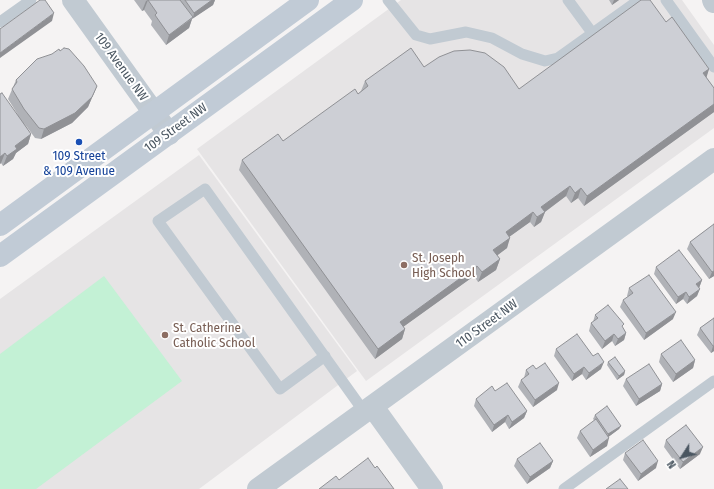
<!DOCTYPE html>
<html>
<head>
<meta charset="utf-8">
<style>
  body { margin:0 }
  #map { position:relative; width:714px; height:489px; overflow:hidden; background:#f5f3f3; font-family:"Fira Sans Condensed",sans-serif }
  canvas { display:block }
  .north { position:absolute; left:662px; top:437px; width:40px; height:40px; -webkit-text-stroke:3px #fff; paint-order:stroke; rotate:234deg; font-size:11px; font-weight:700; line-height:16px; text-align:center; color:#4a5661 }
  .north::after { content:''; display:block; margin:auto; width:14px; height:18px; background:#4a5661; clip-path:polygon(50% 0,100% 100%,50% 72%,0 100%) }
</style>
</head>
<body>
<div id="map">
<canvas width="714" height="489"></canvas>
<div class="north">N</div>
</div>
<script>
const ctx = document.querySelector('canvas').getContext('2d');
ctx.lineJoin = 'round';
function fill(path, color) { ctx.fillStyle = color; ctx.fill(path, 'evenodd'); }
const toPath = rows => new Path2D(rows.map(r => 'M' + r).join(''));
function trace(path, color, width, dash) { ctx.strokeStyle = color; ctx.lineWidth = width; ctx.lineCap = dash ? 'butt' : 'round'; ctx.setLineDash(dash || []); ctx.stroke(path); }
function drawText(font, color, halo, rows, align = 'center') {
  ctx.font = font + ' "Fira Sans Condensed",sans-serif'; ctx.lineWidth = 4; ctx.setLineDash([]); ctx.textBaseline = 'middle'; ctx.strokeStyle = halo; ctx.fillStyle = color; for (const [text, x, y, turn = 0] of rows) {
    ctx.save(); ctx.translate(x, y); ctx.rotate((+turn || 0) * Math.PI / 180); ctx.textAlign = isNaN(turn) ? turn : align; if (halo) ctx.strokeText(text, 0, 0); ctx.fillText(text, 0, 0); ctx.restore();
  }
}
const education = toPath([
  [401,0,682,0,714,45,714,128,366,381,197,149],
  [199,155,357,371,199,489,0,489,0,299]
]);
const green = toPath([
  [104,276,182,381,36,489,0,489,0,354]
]);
const service = toPath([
  [388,0,416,35,430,39,466,32,492,38,522,54,545,61,558,58,639,0],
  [568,0,593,34],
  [666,0,714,67],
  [0,22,31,0],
  [325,356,280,389,158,221,205,189,365,413],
  [564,489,714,381]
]);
const minor = toPath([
  [73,0,169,134],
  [713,0,714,2],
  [373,407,432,489],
  [258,489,714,159]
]);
const secondary = toPath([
  [0,225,308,0],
  [0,256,352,0]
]);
const wall = toPath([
  [134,0,215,0,213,5,192,19,189,28,166,45,151,25,152,21,144,10,142,11],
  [609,0,619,0,612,5],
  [666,22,709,69,706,77,714,88,714,112,584,206,578,198,571,203,566,196,545,212,541,222,534,227,530,222,509,237,507,248,497,255,500,259,496,270,478,282,474,276,403,327,405,329,402,339,375,359,239,170,242,160,283,141,358,94,361,91,365,81,424,67,519,89],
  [60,51,97,86,88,107,72,123,41,139,35,138,24,123,31,134,28,144,16,153,13,159,3,166,1,163,0,164,0,94,18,115,8,99,16,80],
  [714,224,714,276,709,279,687,249,690,242],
  [656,267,702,280,699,288,697,296,687,304,683,299,676,304,654,274],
  [629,288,673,319,644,340,620,307,623,300,628,297,627,296],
  [595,315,623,328,626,333,624,340,615,346,612,341,602,349,589,331,591,323,593,322],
  [714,318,714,351,711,353,697,335,700,328],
  [556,349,601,369,586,380,582,374,572,381,554,356],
  [661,354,695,360,693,368,673,382,659,362],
  [608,362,625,371,624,375,617,380,607,365],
  [536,369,557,390,533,407,518,387,521,380,524,378,526,370],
  [626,379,662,384,660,391,636,406,623,386],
  [495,391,527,411,524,418,509,429,505,422,492,432,474,406,476,399],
  [595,415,621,426,619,429,608,437,607,446,590,457,577,438,580,431,595,421,593,419],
  [666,440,700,454,680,469,664,447],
  [625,453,656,468,638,481,623,460],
  [517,459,553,461,550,468,527,484,514,466]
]);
const shadedWall = toPath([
  [148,0,144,10,142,11,146,1],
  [212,0,215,0,213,5,192,19,189,28,166,45,169,35,193,18,194,13],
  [614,0,619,0,612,5],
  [54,13,52,21,0,58,0,53],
  [709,69,706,79,703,73],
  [97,86,88,107,72,123,41,139,44,129],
  [714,104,714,112,584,206,587,196],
  [31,134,28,144,16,153,13,159,3,166,7,156,15,146],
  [5,153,1,163,0,164,0,157],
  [570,186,566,196,538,217,541,207],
  [581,188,578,198,571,203,575,193],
  [533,212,530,222,502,242,506,232],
  [545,212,541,222,534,227,537,217],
  [510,238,507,248,490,261,493,250],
  [500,259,496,270,478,282,482,272],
  [477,266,474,276,396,332,400,322],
  [714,271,714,276,709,279,712,272],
  [702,280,699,288,694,292,696,284],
  [700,289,697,296,687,304,689,297],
  [686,292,683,299,676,304,678,297],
  [676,312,673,319,644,340,646,333],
  [405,329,402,339,375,359,378,349],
  [626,333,624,340,615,346,618,339],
  [614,334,612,341,602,349,605,341],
  [713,346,714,346,714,351,711,353],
  [695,360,693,368,673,382,676,374],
  [604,362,601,369,586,380,589,373],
  [584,367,582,374,572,381,574,374],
  [625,371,624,375,617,380,619,376],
  [559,383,557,390,533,407,535,400],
  [662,384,660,391,636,406,639,399],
  [527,411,524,418,509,429,512,422],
  [508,415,505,422,492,432,494,425],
  [621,426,619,429,607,438,608,434],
  [609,438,607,446,590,457,593,450],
  [703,447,700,454,680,469,683,462],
  [553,461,550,468,527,484,530,477],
  [658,461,656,468,638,481,641,474]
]);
const building = toPath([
  [40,0,45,0,54,13,0,53,0,29,40,0],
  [148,0,180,0,193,17,169,35,155,15,157,13,148,0],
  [185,0,212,0,194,13,185,0],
  [641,0,650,0,666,22,672,17,709,69,703,73,714,88,714,104,587,196,581,188,575,193,570,186,541,207,545,212,537,217,533,212,506,232,510,238,493,250,500,259,482,272,477,266,400,322,405,329,378,349,242,160,278,134,283,141,355,89,358,94,368,86,365,81,411,48,424,67,439,57,454,51,470,50,485,53,504,67,519,89,641,0],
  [64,48,69,49,84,66,97,86,92,97,75,113,44,129,39,128,24,109,12,89,17,82,16,80,37,59,52,54,59,49,60,51,64,48],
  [2,93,31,134,15,146,17,149,7,156,5,153,0,157,0,94,2,93],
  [714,224,714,271,712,272,690,242,714,224],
  [679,250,702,280,696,284,700,289,689,297,686,292,678,297,656,267,679,250],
  [649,275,676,312,646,333,623,300,633,293,629,288,649,275],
  [608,305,624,324,622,326,626,333,618,339,614,334,605,341,591,323,598,318,595,315,608,305],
  [714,318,714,346,713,346,700,328,714,318],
  [577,334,593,356,598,353,604,362,589,373,584,367,574,374,556,349,577,334],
  [681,340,695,360,676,374,661,354,681,340],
  [615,357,625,371,619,376,608,362,615,357],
  [545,363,559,383,535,400,521,380,529,374,526,370,533,365,536,369,545,363],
  [649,364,662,384,639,399,626,379,649,364],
  [507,383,527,411,512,422,508,415,494,425,476,399,492,386,495,391,507,383],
  [607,406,621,426,608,434,595,415,607,406],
  [596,419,609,438,593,450,580,431,596,419],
  [686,425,703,447,683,462,666,440,686,425],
  [643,440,658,461,641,474,625,453,643,440],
  [540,443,553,461,530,477,517,459,540,443],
  [368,458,375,468,377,466,394,489,319,489,336,476,339,480,368,458],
  [620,479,628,489,606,489,620,479]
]);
const markers = [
  [79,142,4,"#1a4fb4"],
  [404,265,4,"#8d6e63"],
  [165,335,4,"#8d6e63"]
];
const streetNames = [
  ["109 Avenue NW",121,67,54],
  ["109 Street NW",176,128,-36],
  ["110 Street NW",487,324,-36]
];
const transitNames = [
  ["109 Street",79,156],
  ["& 109 Avenue",79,171]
];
const educationNames = [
  ["St. Joseph",412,258],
  ["High School",412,273],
  ["St. Catherine",173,328],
  ["Catholic School",173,343]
];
fill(education, '#e6e4e5');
fill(green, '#c3f1d5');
trace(service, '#c1cad2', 11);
trace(minor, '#c1cad2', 22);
trace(secondary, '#c1cbd6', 22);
fill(wall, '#b0b2b7');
fill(shadedWall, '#909195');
fill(building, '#cdcfd5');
trace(building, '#909195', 1);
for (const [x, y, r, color] of markers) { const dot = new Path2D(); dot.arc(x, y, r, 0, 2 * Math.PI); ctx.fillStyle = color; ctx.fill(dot); trace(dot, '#fff', 1.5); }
drawText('13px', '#4a5661', '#fff', streetNames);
drawText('13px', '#164399', '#fff', transitNames);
drawText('13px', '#785e54', '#fff', educationNames, 'left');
</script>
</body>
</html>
